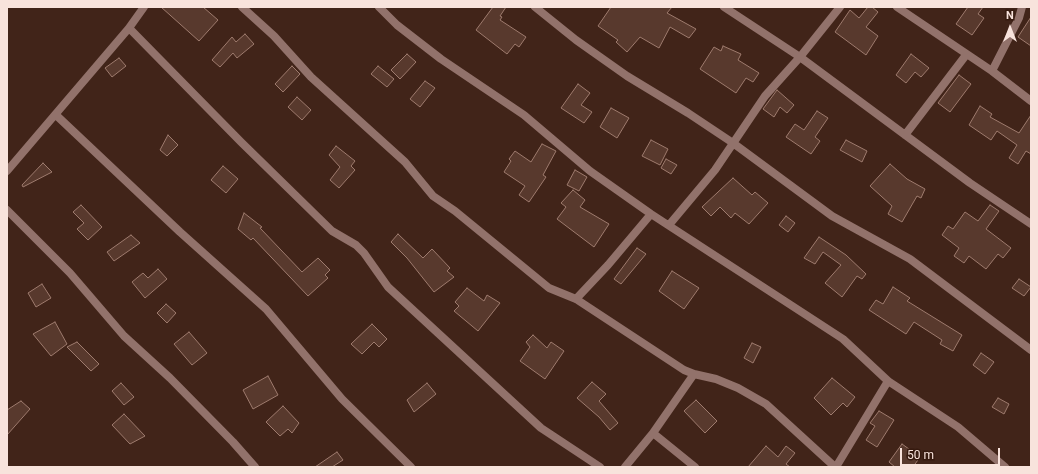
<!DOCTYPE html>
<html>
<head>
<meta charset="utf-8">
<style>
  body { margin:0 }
  #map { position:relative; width:1038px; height:474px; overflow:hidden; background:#412419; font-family:Roboto,sans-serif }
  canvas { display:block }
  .frame { position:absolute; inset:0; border:8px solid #f8e3dc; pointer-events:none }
  .north { position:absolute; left:990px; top:8px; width:40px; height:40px; -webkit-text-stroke:3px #361a0f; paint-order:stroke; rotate:0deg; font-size:11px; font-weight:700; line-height:16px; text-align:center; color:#f8e3dc }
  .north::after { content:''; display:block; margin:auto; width:14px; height:18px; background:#f8e3dc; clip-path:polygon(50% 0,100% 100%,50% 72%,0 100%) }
  .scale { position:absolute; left:900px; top:448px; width:100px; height:18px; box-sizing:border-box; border:2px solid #f8e3dc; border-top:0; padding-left:5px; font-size:12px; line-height:14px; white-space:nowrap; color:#f8e3dc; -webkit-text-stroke:3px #361a0f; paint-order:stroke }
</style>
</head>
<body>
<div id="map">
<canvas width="1038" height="474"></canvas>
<div class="frame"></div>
<div class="north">N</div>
<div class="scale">50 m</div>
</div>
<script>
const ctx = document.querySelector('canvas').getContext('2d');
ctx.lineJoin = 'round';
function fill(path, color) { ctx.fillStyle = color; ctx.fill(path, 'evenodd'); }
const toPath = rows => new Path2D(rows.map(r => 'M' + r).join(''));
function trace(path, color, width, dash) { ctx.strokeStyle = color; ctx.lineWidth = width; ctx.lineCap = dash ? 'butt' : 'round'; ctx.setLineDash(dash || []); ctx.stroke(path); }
const building = toPath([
  [161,7,203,7,218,20,199,41,161,7],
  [493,7,506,7,500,16,502,17,500,20,526,37,519,47,515,44,507,54,476,30,493,7],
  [611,7,672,7,667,13,696,29,689,38,670,27,659,48,640,37,627,52,616,42,618,40,598,26,611,7],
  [868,7,872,7,878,12,866,27,878,36,866,55,835,32,850,10,859,18,868,7],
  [968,7,983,7,978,14,984,18,972,35,956,24,968,7],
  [1031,17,1031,46,1018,37,1031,17],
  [245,34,254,44,237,58,233,53,220,67,212,60,232,37,236,42,245,34],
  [723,46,741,54,738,60,759,73,753,82,746,78,736,93,700,69,714,47,721,51,723,46],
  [407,54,416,62,400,79,391,70,407,54],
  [911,54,929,68,921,77,915,72,906,83,896,75,911,54],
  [119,58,126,66,112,77,105,68,119,58],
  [292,66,300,74,283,92,275,84,292,66],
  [378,66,394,79,387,87,371,74,378,66],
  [959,75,971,84,950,112,938,103,959,75],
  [425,81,435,88,420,107,410,99,425,81],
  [578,84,590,93,581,105,592,112,584,123,561,108,578,84],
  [777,90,794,105,787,113,780,107,774,117,763,109,777,90],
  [297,97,311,110,302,120,288,107,297,97],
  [980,106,992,114,990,117,1019,133,1031,115,1031,154,1026,151,1018,164,1009,158,1017,145,997,131,991,140,969,125,980,106],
  [611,108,629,118,617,138,600,127,611,108],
  [817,111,828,118,815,137,820,141,811,154,786,137,795,124,804,130,817,111],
  [168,135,178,145,167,156,160,150,168,135],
  [651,140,668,149,660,165,642,156,651,140],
  [846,140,867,151,862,162,840,150,846,140],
  [542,144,556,151,543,175,546,177,529,202,519,195,525,186,504,172,511,161,509,159,515,151,531,162,542,144],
  [336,146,355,161,351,166,355,170,339,188,330,180,340,167,329,155,336,146],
  [666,159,677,165,671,174,661,168,666,159],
  [43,163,52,172,23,187,22,185,43,163],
  [890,164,907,179,925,189,921,198,917,196,902,222,888,214,892,206,870,186,890,164],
  [223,166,238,179,226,193,211,180,223,166],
  [575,170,587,177,579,191,567,185,575,170],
  [733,178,752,195,755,192,768,203,749,224,735,213,731,218,720,207,711,216,702,207,733,178],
  [573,190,585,200,580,207,609,224,594,247,557,219,566,207,561,203,573,190],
  [81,205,102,227,88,240,77,229,84,223,73,212,81,205],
  [990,205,999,211,986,229,1011,248,1003,258,998,254,986,269,969,256,964,263,954,256,959,248,942,235,948,226,953,229,965,212,978,221,990,205],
  [244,213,262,227,260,228,302,272,318,258,330,270,325,275,328,278,308,296,253,238,251,240,238,229,244,213],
  [786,216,795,223,788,232,779,225,786,216],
  [398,234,423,258,432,249,450,268,447,271,454,277,434,292,407,258,391,242,398,234],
  [131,235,140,243,114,261,107,252,131,235],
  [819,237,846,255,866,274,862,279,857,276,842,297,825,283,841,265,823,252,815,264,804,258,819,237],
  [637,248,646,254,621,284,614,279,637,248],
  [158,269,167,279,145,298,132,282,143,273,148,278,158,269],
  [672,271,699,288,684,309,659,291,672,271],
  [1019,279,1031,287,1024,296,1012,288,1019,279],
  [42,284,51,298,36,307,28,293,42,284],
  [893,287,910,298,907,301,962,335,953,351,940,344,942,340,914,322,906,334,869,310,876,300,883,304,893,287],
  [467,288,484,301,487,295,500,303,478,331,454,311,459,306,455,302,467,288],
  [166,304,176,313,167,323,157,313,166,304],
  [55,322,67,344,51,356,33,334,55,322],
  [372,324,387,339,379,347,374,342,362,354,351,344,372,324],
  [189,332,207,353,192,365,174,344,189,332],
  [533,335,547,348,551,342,564,351,545,379,520,361,530,347,526,342,533,335],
  [77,342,99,364,91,371,67,347,77,342],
  [752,343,761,347,753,363,744,358,752,343],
  [981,353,994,362,985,374,973,365,981,353],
  [268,376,278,395,253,409,243,390,268,376],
  [832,378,855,397,847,407,843,403,831,415,814,398,832,378],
  [592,382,606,394,599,401,618,423,610,430,599,417,577,398,592,382],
  [121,383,134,397,124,405,112,391,121,383],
  [427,383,436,394,414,412,407,400,427,383],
  [998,398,1009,404,1004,414,992,407,998,398],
  [696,400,717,421,705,433,684,411,696,400],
  [21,401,30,409,7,435,7,410,21,401],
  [283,406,299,423,292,433,288,429,280,436,266,422,283,406],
  [879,411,894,420,877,447,866,440,875,426,870,423,879,411],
  [124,414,145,436,130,444,112,425,124,414],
  [902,444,920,457,913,467,895,467,889,462,902,444],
  [766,446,778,457,786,446,795,453,786,464,790,467,748,467,766,446],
  [337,452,343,460,332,467,315,467,337,452]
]);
const street = toPath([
  [242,7,274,36,311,77,405,162,433,196,455,211,549,288,576,299,684,370,694,374,716,379,738,388,766,404,835,467],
  [379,7,397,25,441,59,524,115,590,171,651,214,843,339,888,381,958,427,1005,467],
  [535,7,576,40,627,76,688,113,733,143,832,216,910,259,1031,350],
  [724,7,800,57,970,183,1031,224],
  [897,7,992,71,1031,101],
  [129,28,241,142,332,231,356,245,364,253,388,287,541,428,600,467],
  [992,71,1019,18,1022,7],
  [56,115,180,232,266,309,342,399,411,467],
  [905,135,966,55],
  [7,171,129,28,144,7],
  [7,210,70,273,124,336,170,378,233,442,255,467],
  [669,225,715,170,765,96,800,57,840,7],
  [576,299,608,265,651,214],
  [653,433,695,467],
  [625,467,653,433,694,374],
  [836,467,888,381]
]);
fill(building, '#58392d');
trace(building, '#9e7b6e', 1);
trace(street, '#92726b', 8);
</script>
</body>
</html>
